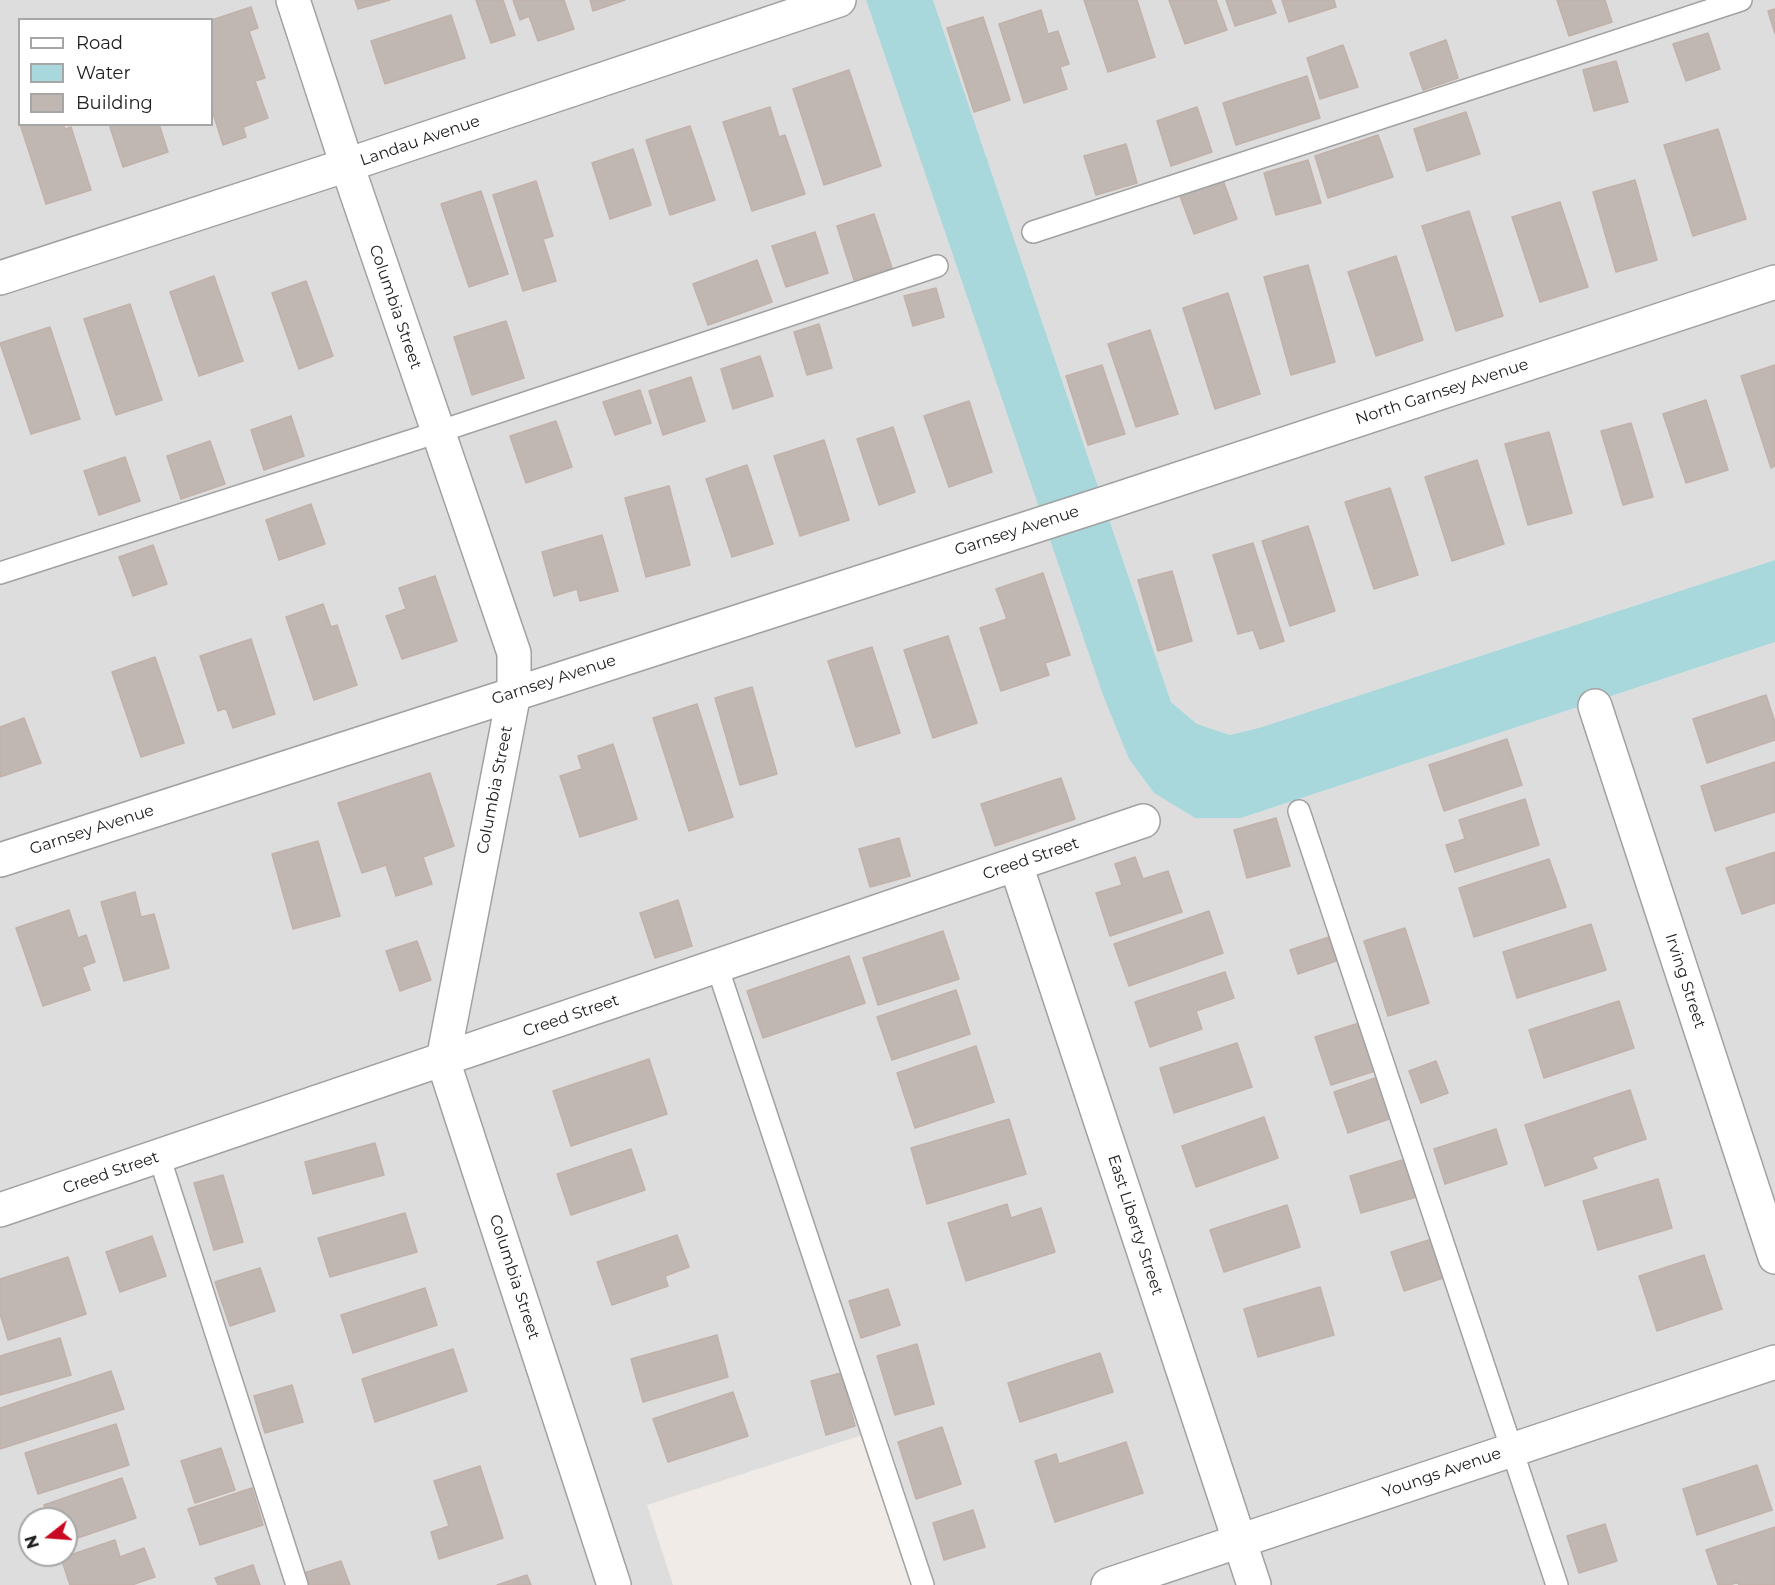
<!DOCTYPE html>
<html>
<head>
<meta charset="utf-8">
<style>
  body { margin:0 }
  #map { position:relative; width:1775px; height:1585px; overflow:hidden; background:#f0ebe6; font-family:Montserrat,sans-serif }
  canvas { display:block }
  .legend { position:absolute; left:18px; top:18px; width:195px; height:108px; box-sizing:border-box; background:#fff; border:2px solid #a6a6a6; margin:0; padding:8px 10px; list-style:none; font-size:18px; color:#202020 }
  .legend li { display:flex; align-items:center; gap:12px; height:30px }
  .legend b { width:30px; border:2px solid #a6a6a6 }
  .north { position:absolute; left:18px; top:1507px; width:60px; height:60px; box-sizing:border-box; background:#fff; border:2px solid #a6a6a6; border-radius:50%; rotate:253deg; font-size:16px; font-weight:700; line-height:24px; text-align:center; color:#202020 }
  .north::after { content:''; display:block; margin:auto; width:21px; height:27px; background:#c80720; clip-path:polygon(50% 0,100% 100%,50% 72%,0 100%) }
</style>
</head>
<body>
<div id="map">
<canvas width="1775" height="1585"></canvas>
<ul class="legend">
<li><b style="height:8px;background:#fff"></b>Road</li>
<li><b style="height:16px;background:#a8d7dc"></b>Water</li>
<li><b style="height:16px;background:#c0b7b3"></b>Building</li>
</ul>
<div class="north">N</div>
</div>
<script>
const ctx = document.querySelector('canvas').getContext('2d');
ctx.lineJoin = 'round';
function fill(path, color) { ctx.fillStyle = color; ctx.fill(path, 'evenodd'); }
const toPath = rows => new Path2D(rows.map(r => 'M' + r).join(''));
function trace(path, color, width, dash) { ctx.strokeStyle = color; ctx.lineWidth = width; ctx.lineCap = dash ? 'butt' : 'round'; ctx.setLineDash(dash || []); ctx.stroke(path); }
function drawText(font, color, halo, rows, align = 'center') {
  ctx.font = font + ' Montserrat,sans-serif'; ctx.lineWidth = 5; ctx.setLineDash([]); ctx.textBaseline = 'middle'; ctx.strokeStyle = halo; ctx.fillStyle = color; for (const [text, x, y, turn = 0] of rows) {
    ctx.save(); ctx.translate(x, y); ctx.rotate((+turn || 0) * Math.PI / 180); ctx.textAlign = isNaN(turn) ? turn : align; if (halo) ctx.strokeText(text, 0, 0); ctx.fillText(text, 0, 0); ctx.restore();
  }
}
const residential = toPath([
  [0,0,866,0,1129,759,1154,793,1195,818,1241,818,1775,642,1775,1585,935,1585,884,1428,647,1505,673,1585,0,1585],
  [20,20,212,20,212,124,20,124],
  [30,1519,66,1519,66,1555,30,1555],
  [933,0,1775,0,1775,560,1262,727,1230,735,1197,724,1171,702]
]);
const water = toPath([
  [866,0,933,0,1171,702,1197,724,1230,735,1262,727,1775,560,1775,642,1241,818,1195,818,1154,793,1129,759,1103,695]
]);
const building = toPath([
  [355,0,390,0,358,9,355,0],
  [476,0,503,0,515,35,491,43,476,0],
  [513,0,564,0,574,29,538,41,529,16,520,20,513,0],
  [590,0,625,0,593,11,590,0],
  [1084,0,1137,0,1155,57,1108,72,1084,0],
  [1169,0,1216,0,1227,30,1185,44,1169,0],
  [1226,0,1271,0,1276,13,1235,26,1226,0],
  [1282,0,1334,0,1336,7,1289,22,1282,0],
  [1557,0,1605,0,1612,22,1569,36,1557,0],
  [251,7,258,28,249,31,265,78,255,81,268,118,243,127,246,137,223,145,212,110,212,20,251,7],
  [1775,9,1775,34,1768,11,1775,9],
  [1041,10,1048,34,1058,31,1069,64,1060,67,1067,89,1024,103,999,24,1041,10],
  [451,15,465,58,385,84,371,41,451,15],
  [983,17,1010,100,974,112,947,28,983,17],
  [1708,33,1720,69,1686,81,1673,44,1708,33],
  [1446,40,1458,78,1423,90,1410,53,1446,40],
  [1343,45,1358,87,1320,99,1307,58,1343,45],
  [1616,61,1628,102,1594,111,1583,70,1616,61],
  [849,70,881,166,824,185,793,89,849,70],
  [1307,76,1320,118,1236,145,1223,103,1307,76],
  [770,107,779,137,785,135,805,194,752,211,723,122,770,107],
  [1197,107,1212,152,1171,166,1157,121,1197,107],
  [1466,112,1480,154,1427,171,1414,129,1466,112],
  [20,124,63,124,65,129,71,127,91,190,46,204,20,124],
  [109,124,159,124,168,152,123,167,109,124],
  [690,126,715,200,670,215,646,140,690,126],
  [1718,129,1746,219,1693,236,1664,145,1718,129],
  [1378,135,1393,177,1328,198,1315,156,1378,135],
  [1126,144,1137,183,1096,195,1084,156,1126,144],
  [633,149,651,205,610,219,592,163,633,149],
  [1308,160,1321,203,1276,215,1264,173,1308,160],
  [1223,180,1237,219,1194,234,1180,196,1223,180],
  [1635,180,1657,260,1616,272,1593,192,1635,180],
  [536,181,553,236,543,239,556,281,523,291,493,195,536,181],
  [481,191,508,274,469,287,441,204,481,191],
  [1560,202,1588,287,1540,302,1512,217,1560,202],
  [1469,211,1503,316,1456,331,1422,226,1469,211],
  [874,214,892,268,854,280,837,226,874,214],
  [815,232,828,273,786,287,772,246,815,232],
  [1396,256,1423,340,1376,356,1348,272,1396,256],
  [757,260,772,302,708,325,693,284,757,260],
  [1308,265,1335,362,1291,375,1264,277,1308,265],
  [214,276,243,361,199,376,170,292,214,276],
  [306,281,333,356,299,369,272,293,306,281],
  [936,288,944,317,913,326,904,296,936,288],
  [1228,293,1260,394,1215,409,1183,308,1228,293],
  [130,304,162,400,116,415,84,319,130,304],
  [506,321,524,378,472,395,454,337,506,321],
  [819,324,832,368,807,375,794,332,819,324],
  [50,327,80,419,31,434,0,343,50,327],
  [1150,330,1178,414,1136,427,1108,344,1150,330],
  [760,356,773,396,733,409,721,369,760,356],
  [1102,365,1125,434,1088,445,1066,376,1102,365],
  [1775,365,1775,466,1771,468,1741,376,1775,365],
  [691,377,705,421,663,435,649,391,691,377],
  [640,390,651,423,615,435,603,402,640,390],
  [1706,400,1728,470,1686,483,1663,414,1706,400],
  [969,401,992,472,949,487,924,416,969,401],
  [291,416,304,456,264,470,251,430,291,416],
  [556,421,572,467,526,483,510,436,556,421],
  [1631,423,1653,497,1623,505,1601,431,1631,423],
  [893,427,915,492,879,505,857,439,893,427],
  [1549,432,1572,513,1528,525,1505,444,1549,432],
  [824,440,849,520,800,536,774,456,824,440],
  [210,441,225,484,181,499,167,456,210,441],
  [125,457,140,501,99,515,84,471,125,457],
  [1477,460,1504,544,1452,561,1425,477,1477,460],
  [747,465,773,544,732,557,706,479,747,465],
  [669,486,690,565,646,577,625,498,669,486],
  [1390,488,1418,575,1374,589,1345,502,1390,488],
  [311,504,325,544,279,560,266,520,311,504],
  [1308,526,1335,611,1290,626,1262,541,1308,526],
  [602,535,618,591,580,601,577,589,554,596,542,552,602,535],
  [1253,543,1284,641,1260,649,1253,630,1238,634,1213,555,1253,543],
  [153,545,167,584,133,596,119,557,153,545],
  [1172,571,1192,641,1158,651,1138,580,1172,571],
  [1043,573,1070,655,1045,663,1049,675,1001,691,980,628,1007,619,996,589,1043,573],
  [435,576,457,641,402,659,386,616,406,609,399,588,435,576],
  [323,604,331,627,337,625,357,685,314,700,286,617,323,604],
  [948,636,977,723,933,738,904,650,948,636],
  [251,639,275,714,233,728,226,708,218,711,200,656,251,639],
  [872,647,900,733,856,747,828,661,872,647],
  [155,657,184,743,141,757,112,672,155,657],
  [752,687,777,774,740,785,715,698,752,687],
  [1766,695,1775,722,1775,740,1707,763,1693,719,1766,695],
  [697,704,733,817,689,831,653,718,697,704],
  [24,718,41,763,0,777,0,727,24,718],
  [1507,739,1522,785,1444,811,1429,765,1507,739],
  [613,744,637,819,580,837,560,776,582,769,578,756,613,744],
  [1775,762,1775,812,1715,831,1701,786,1775,762],
  [430,773,454,846,423,857,432,884,396,896,386,865,362,873,338,803,430,773],
  [1061,778,1075,819,995,846,981,804,1061,778],
  [1525,799,1539,845,1455,872,1446,845,1465,839,1459,820,1525,799],
  [1276,818,1290,866,1247,878,1234,830,1276,818],
  [899,838,910,876,870,887,859,849,899,838],
  [318,841,340,916,293,929,272,854,318,841],
  [1775,852,1775,903,1742,914,1726,868,1775,852],
  [1135,857,1143,879,1168,871,1182,912,1110,936,1096,893,1122,885,1115,864,1135,857],
  [1549,859,1566,907,1474,937,1459,888,1549,859],
  [135,892,141,917,154,914,169,968,124,981,101,902,135,892],
  [678,900,692,946,655,958,640,913,678,900],
  [69,910,78,938,86,935,95,962,82,967,90,990,43,1006,16,928,69,910],
  [1209,911,1223,953,1129,986,1114,944,1209,911],
  [1591,924,1606,970,1517,998,1503,952,1591,924],
  [1405,928,1429,1003,1388,1016,1364,941,1405,928],
  [943,931,959,979,878,1005,863,958,943,931],
  [1329,937,1336,961,1298,974,1290,950,1329,937],
  [417,941,431,980,400,991,386,951,417,941],
  [849,956,865,1003,763,1038,747,991,849,956],
  [1225,972,1234,998,1196,1011,1202,1029,1150,1047,1135,1002,1225,972],
  [956,990,970,1034,892,1060,877,1017,956,990],
  [1619,1001,1634,1048,1544,1078,1529,1030,1619,1001],
  [1359,1023,1375,1071,1331,1085,1315,1037,1359,1023],
  [1237,1043,1252,1087,1174,1113,1160,1068,1237,1043],
  [976,1046,994,1102,915,1128,897,1073,976,1046],
  [649,1059,667,1114,571,1146,553,1091,649,1059],
  [1436,1061,1448,1093,1421,1103,1409,1071,1436,1061],
  [1378,1077,1392,1118,1348,1133,1334,1092,1378,1077],
  [1630,1090,1646,1139,1592,1157,1597,1168,1545,1186,1525,1125,1630,1090],
  [1264,1117,1278,1158,1196,1187,1182,1146,1264,1117],
  [1009,1119,1026,1174,927,1204,911,1148,1009,1119],
  [1496,1129,1507,1164,1445,1184,1434,1149,1496,1129],
  [375,1143,384,1175,313,1194,305,1162,375,1143],
  [631,1149,645,1190,571,1215,557,1174,631,1149],
  [1409,1158,1420,1196,1361,1213,1350,1176,1409,1158],
  [223,1175,243,1242,214,1250,194,1183,223,1175],
  [1658,1179,1672,1228,1598,1250,1583,1201,1658,1179],
  [1007,1204,1011,1218,1041,1208,1055,1252,966,1281,948,1223,1007,1204],
  [1287,1205,1300,1247,1224,1272,1210,1230,1287,1205],
  [405,1213,417,1252,330,1277,318,1238,405,1213],
  [677,1235,689,1267,665,1276,668,1286,612,1305,597,1262,677,1235],
  [152,1236,166,1276,120,1292,106,1252,152,1236],
  [1435,1238,1446,1277,1404,1291,1391,1252,1435,1238],
  [1704,1255,1722,1309,1657,1331,1639,1276,1704,1255],
  [68,1257,86,1314,8,1340,0,1314,0,1279,68,1257],
  [260,1268,275,1311,230,1326,215,1282,260,1268],
  [1320,1287,1334,1335,1258,1357,1244,1309,1320,1287],
  [425,1288,437,1325,353,1353,341,1315,425,1288],
  [888,1289,900,1325,861,1338,849,1301,888,1289],
  [717,1335,728,1377,643,1402,631,1359,717,1335],
  [60,1338,71,1375,0,1395,0,1356,60,1338],
  [917,1344,934,1404,895,1415,877,1356,917,1344],
  [453,1349,467,1391,375,1422,362,1379,453,1349],
  [1100,1353,1113,1392,1020,1422,1008,1383,1100,1353],
  [111,1371,124,1409,0,1449,0,1408,111,1371],
  [841,1373,855,1426,826,1435,811,1381,841,1373],
  [292,1385,303,1422,265,1433,254,1396,292,1385],
  [733,1392,748,1436,668,1462,653,1419,733,1392],
  [116,1424,129,1465,38,1494,25,1453,116,1424],
  [942,1427,961,1484,916,1499,898,1442,942,1427],
  [1126,1442,1143,1493,1055,1522,1035,1461,1056,1454,1059,1464,1126,1442],
  [221,1448,235,1490,195,1503,181,1461,221,1448],
  [1757,1465,1772,1510,1697,1535,1683,1489,1757,1465],
  [480,1466,503,1538,439,1559,431,1532,449,1526,434,1481,480,1466],
  [122,1478,136,1518,66,1542,66,1519,49,1519,44,1505,122,1478],
  [252,1488,263,1525,200,1545,188,1509,252,1488],
  [973,1510,985,1547,944,1560,933,1523,973,1510],
  [1605,1524,1617,1561,1579,1573,1567,1536,1605,1524],
  [1775,1527,1775,1585,1739,1585,1738,1582,1730,1585,1718,1585,1706,1550,1775,1527],
  [115,1540,120,1557,144,1548,155,1577,132,1585,70,1585,61,1558,115,1540],
  [341,1561,350,1585,308,1585,304,1573,341,1561],
  [253,1565,260,1585,218,1585,215,1578,253,1565],
  [527,1575,531,1585,497,1585,527,1575]
]);
const lane = toPath([
  [1033,232,1741,0],
  [0,573,438,432,937,266],
  [1299,811,1557,1585],
  [717,966,923,1585],
  [159,1156,297,1585]
]);
const street = toPath([
  [293,0,347,165,514,653,514,693,443,1060,614,1585],
  [0,278,347,165,839,0],
  [1595,706,1775,1257],
  [0,860,1109,502,1775,282],
  [1016,865,1254,1585],
  [0,1210,1143,821],
  [1108,1585,1775,1362]
]);
const streetNames = [
  ["Landau Avenue",420,141,-19],
  ["Columbia Street",395,307,71],
  ["North Garnsey Avenue",1442,392,-18],
  ["Garnsey Avenue",1017,531,-18],
  ["Garnsey Avenue",554,680,-18],
  ["Columbia Street",495,790,-79],
  ["Garnsey Avenue",92,830,-18],
  ["Creed Street",1031,859,-19],
  ["Irving Street",1685,981,72],
  ["Creed Street",571,1016,-19],
  ["Creed Street",111,1173,-19],
  ["East Liberty Street",1135,1225,72],
  ["Columbia Street",514,1277,72],
  ["Youngs Avenue",1442,1473,-19]
];
fill(residential, '#dedddd');
fill(water, '#a8d7dc');
fill(building, '#c0b7b3');
trace(building, '#c1b1a9', 1.5);
trace(lane, '#a1a1a1', 24);
trace(street, '#a1a1a1', 36);
trace(lane, '#fff', 21);
trace(street, '#fff', 33);
drawText('16px', '#202020', '#fff', streetNames);
</script>
</body>
</html>
